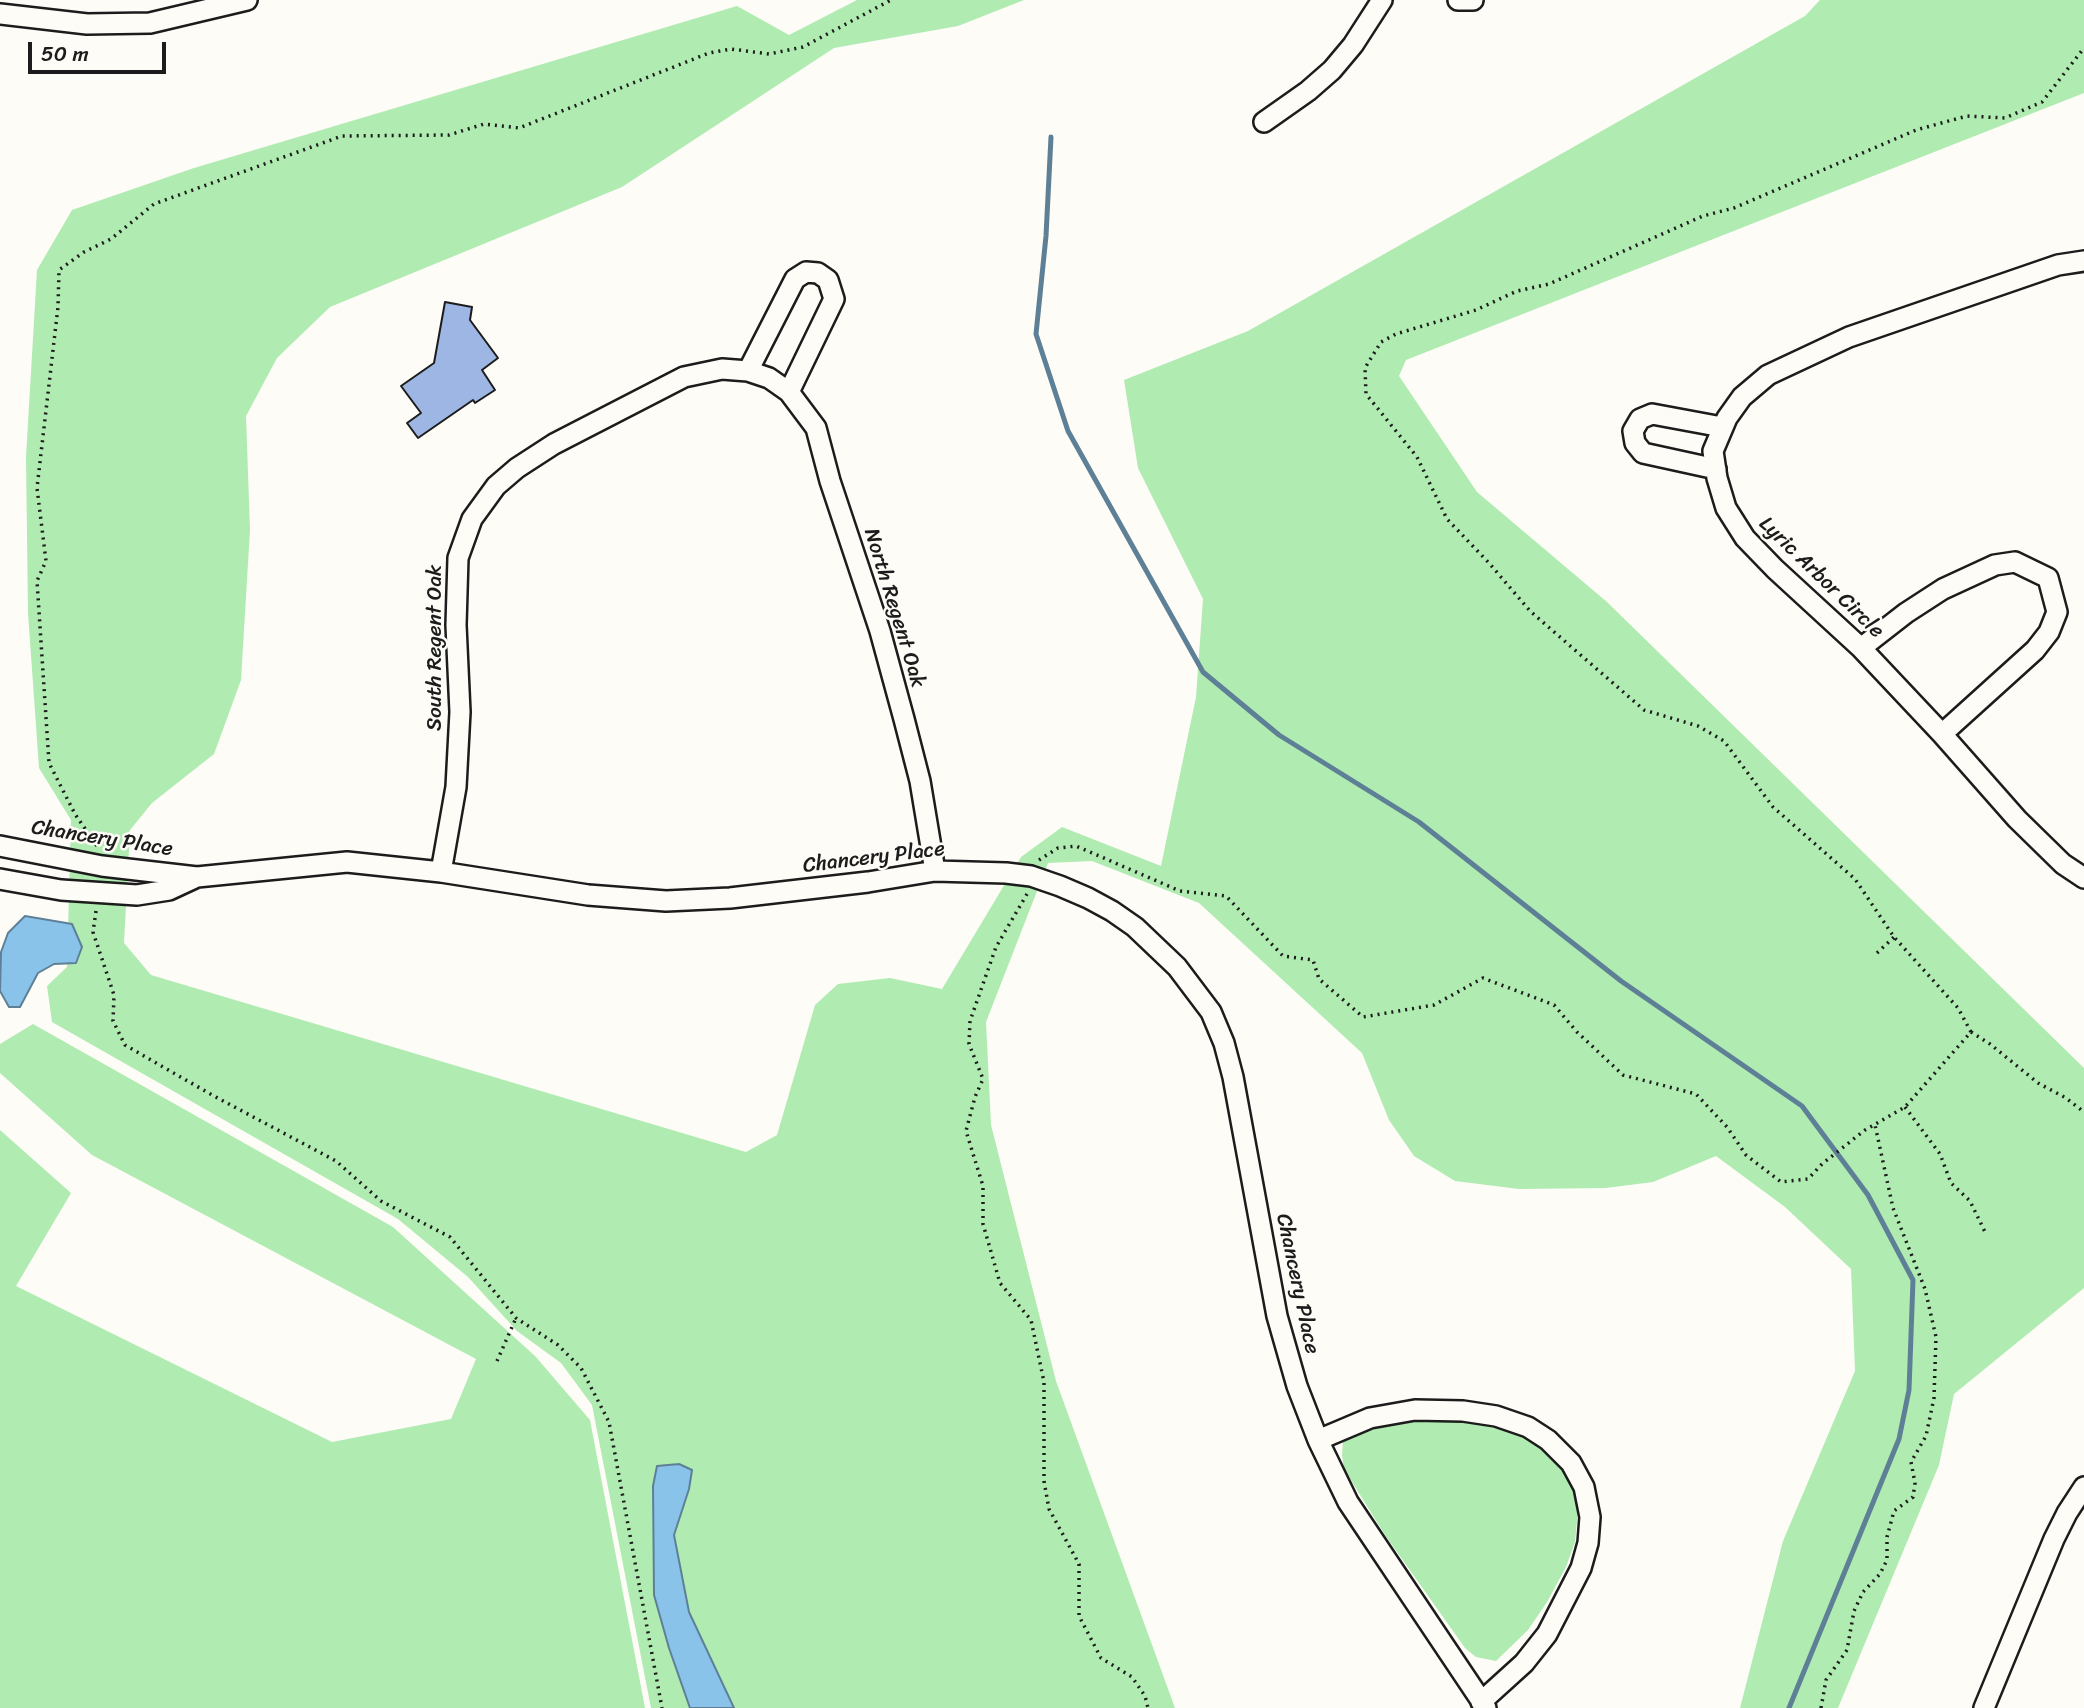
<!DOCTYPE html>
<html>
<head>
<meta charset="utf-8">
<style>
  body { margin:0 }
  #map { position:relative; width:2084px; height:1708px; overflow:hidden; background:#fdfcf7; font-family:Sriracha,sans-serif }
  canvas { display:block }
  .scale { position:absolute; left:28px; top:42px; width:138px; height:32px; box-sizing:border-box; border:4px solid #1c1c1c; border-top:0; padding-left:9px; font-size:21px; line-height:24px; white-space:nowrap; color:#1c1c1c; -webkit-text-stroke:5px #fdfcf7; paint-order:stroke }
</style>
</head>
<body>
<div id="map">
<canvas width="2084" height="1708"></canvas>
<div class="scale">50 m</div>
</div>
<script>
const ctx = document.querySelector('canvas').getContext('2d');
ctx.lineJoin = 'round';
function fill(path, color) { ctx.fillStyle = color; ctx.fill(path, 'evenodd'); }
const toPath = rows => new Path2D(rows.map(r => 'M' + r).join(''));
function trace(path, color, width, dash) { ctx.strokeStyle = color; ctx.lineWidth = width; ctx.lineCap = dash ? 'butt' : 'round'; ctx.setLineDash(dash || []); ctx.stroke(path); }
function drawText(font, color, halo, rows, align = 'center') {
  ctx.font = font + ' Sriracha,sans-serif'; ctx.lineWidth = 5; ctx.setLineDash([]); ctx.textBaseline = 'middle'; ctx.strokeStyle = halo; ctx.fillStyle = color; for (const [text, x, y, turn = 0] of rows) {
    ctx.save(); ctx.translate(x, y); ctx.rotate((+turn || 0) * Math.PI / 180); ctx.textAlign = isNaN(turn) ? turn : align; if (halo) ctx.strokeText(text, 0, 0); ctx.fillText(text, 0, 0); ctx.restore();
  }
}
const green = toPath([
  [857,0,1024,0,958,26,834,48,622,187,330,307,277,358,246,416,250,530,241,680,214,754,152,803,130,830,124,943,151,975,746,1152,777,1135,815,1005,838,984,890,978,942,989,1021,857,1062,827,1161,866,1196,697,1203,599,1138,468,1124,380,1248,331,1805,16,1820,0,2084,0,2084,93,1406,360,1399,376,1477,492,1607,602,2084,1068,2084,1288,1954,1394,1939,1465,1838,1708,1740,1708,1783,1541,1855,1371,1851,1269,1785,1207,1716,1156,1653,1182,1606,1188,1519,1189,1455,1181,1414,1156,1389,1120,1362,1053,1199,903,1092,861,1048,863,986,1022,991,1125,1056,1381,1175,1708,651,1708,592,1405,561,1363,517,1331,468,1277,398,1219,52,1022,47,986,67,967,71,820,39,768,28,613,26,457,37,270,72,210,194,168,737,6,789,35],
  [33,1024,393,1227,535,1356,590,1420,645,1708,0,1708,0,1130,71,1193,16,1286,332,1442,451,1419,476,1359,92,1155,0,1073,0,1044],
  [1439,1419,1479,1422,1516,1431,1537,1445,1559,1464,1573,1488,1578,1510,1575,1542,1566,1567,1547,1602,1528,1630,1496,1661,1476,1657,1465,1648,1385,1535,1344,1469,1342,1455,1343,1441,1351,1437,1392,1423]
]);
const water = toPath([
  [25,916,72,924,82,947,76,963,54,964,38,973,20,1007,9,1007,0,991,1,952,8,933,25,916],
  [679,1464,692,1470,689,1489,674,1535,689,1612,734,1708,690,1708,669,1648,654,1595,653,1486,657,1466,679,1464]
]);
const stream = toPath([
  [1051,137,1046,236,1036,334,1068,431,1203,672,1279,735,1419,822,1621,981,1802,1106,1868,1195,1913,1280,1909,1390,1899,1439,1789,1708]
]);
const building = toPath([
  [445,302,472,307,470,320,498,358,482,370,495,390,475,403,473,400,418,438,407,423,421,413,401,386,434,363,445,302]
]);
const path = toPath([
  [97,846,75,814,49,763,37,581,46,561,37,488,58,307,59,270,84,252,111,239,154,204,342,136,449,135,484,124,519,128,709,53,731,49,769,54,803,47,891,0],
  [1039,860,1058,848,1076,846,1180,891,1226,896,1283,956,1313,960,1319,979,1363,1017,1434,1005,1483,978,1554,1005,1577,1032,1623,1075,1696,1094,1727,1127,1746,1155,1781,1182,1808,1179,1822,1164,1865,1130,1905,1107,1971,1032,1958,1008,1894,937,1855,879,1773,807,1724,741,1698,726,1644,710,1530,611,1489,563,1447,519,1417,457,1366,394,1365,368,1381,342,1396,334,1476,310,1517,291,1549,284,1703,216,1734,208,1916,130,1967,116,2005,118,2042,102,2084,48],
  [1027,894,996,947,970,1021,969,1044,983,1079,975,1097,966,1131,983,1186,983,1224,1000,1283,1031,1320,1044,1382,1044,1481,1049,1509,1079,1564,1079,1616,1101,1658,1132,1677,1145,1696,1148,1708],
  [96,911,93,932,114,995,113,1021,125,1045,212,1095,336,1161,381,1201,450,1237,516,1318,558,1345,581,1368,609,1422,662,1708],
  [1877,953,1894,937],
  [1971,1032,1990,1044,2038,1083,2066,1098,2084,1112],
  [1905,1107,1940,1154,1951,1183,1970,1201,1986,1234],
  [497,1361,516,1318],
  [1821,1708,1826,1680,1847,1650,1854,1611,1863,1592,1880,1574,1887,1560,1887,1537,1894,1511,1913,1497,1915,1483,1911,1462,1926,1436,1934,1398,1936,1337,1925,1289,1893,1208,1875,1125]
]);
const minor = toPath([
  [1458,0,1473,0],
  [0,14,87,24,150,23,247,0],
  [1264,122,1308,91,1332,70,1353,45,1382,0],
  [2084,261,2058,265,1849,337,1768,375,1742,397,1727,418,1713,451,1717,478,1726,508,1745,538,1775,569,1861,648,1942,734,2017,819,2063,864,2084,878],
  [748,371,795,279,806,272,818,273,828,280,834,299,789,392],
  [1716,469,1643,453,1635,443,1633,431,1640,419,1652,414,1722,427],
  [1861,648,1906,613,1943,589,1995,565,2015,562,2048,578,2057,612,2049,632,2035,650,1942,734],
  [0,846,102,866,197,877,347,862,441,872,588,895,666,901,730,898,868,882,935,871,1006,873,1031,876,1060,886,1088,898,1112,911,1135,927,1177,967,1211,1012,1224,1043,1233,1077,1277,1316,1297,1386,1318,1440,1348,1502,1486,1708],
  [441,872,456,787,460,712,456,625,458,558,472,519,496,486,517,468,554,444,684,377,722,369,748,371,769,378,789,392,816,428,830,481,880,631,904,719,920,781,935,871],
  [0,879,61,890,137,895,169,890,197,877],
  [1318,1440,1370,1418,1415,1410,1463,1411,1496,1416,1528,1427,1548,1440,1571,1463,1584,1487,1590,1517,1588,1543,1581,1568,1547,1634,1524,1663,1481,1702],
  [1984,1708,2054,1539,2067,1513,2084,1487]
]);
const streetNames = [
  ["Lyric Arbor Circle",1821,578,44],
  ["North Regent Oak",894,608,73],
  ["South Regent Oak",436,648,-90],
  ["Chancery Place",102,839,9],
  ["Chancery Place",874,858,-7],
  ["Chancery Place",1297,1284,78]
];
fill(green, '#b0ebb1');
fill(water, '#8ac3e9');
trace(water, '#5e8097', 2);
trace(stream, '#5e8097', 5);
fill(building, '#9db6e3');
trace(building, '#1c1c1c', 2);
trace(minor, '#1c1c1c', 24);
trace(path, '#1c1c1c', 3.5, [2, 5]);
trace(minor, '#fdfcf7', 19);
drawText('21px', '#1c1c1c', '#fdfcf7', streetNames);
</script>
</body>
</html>
